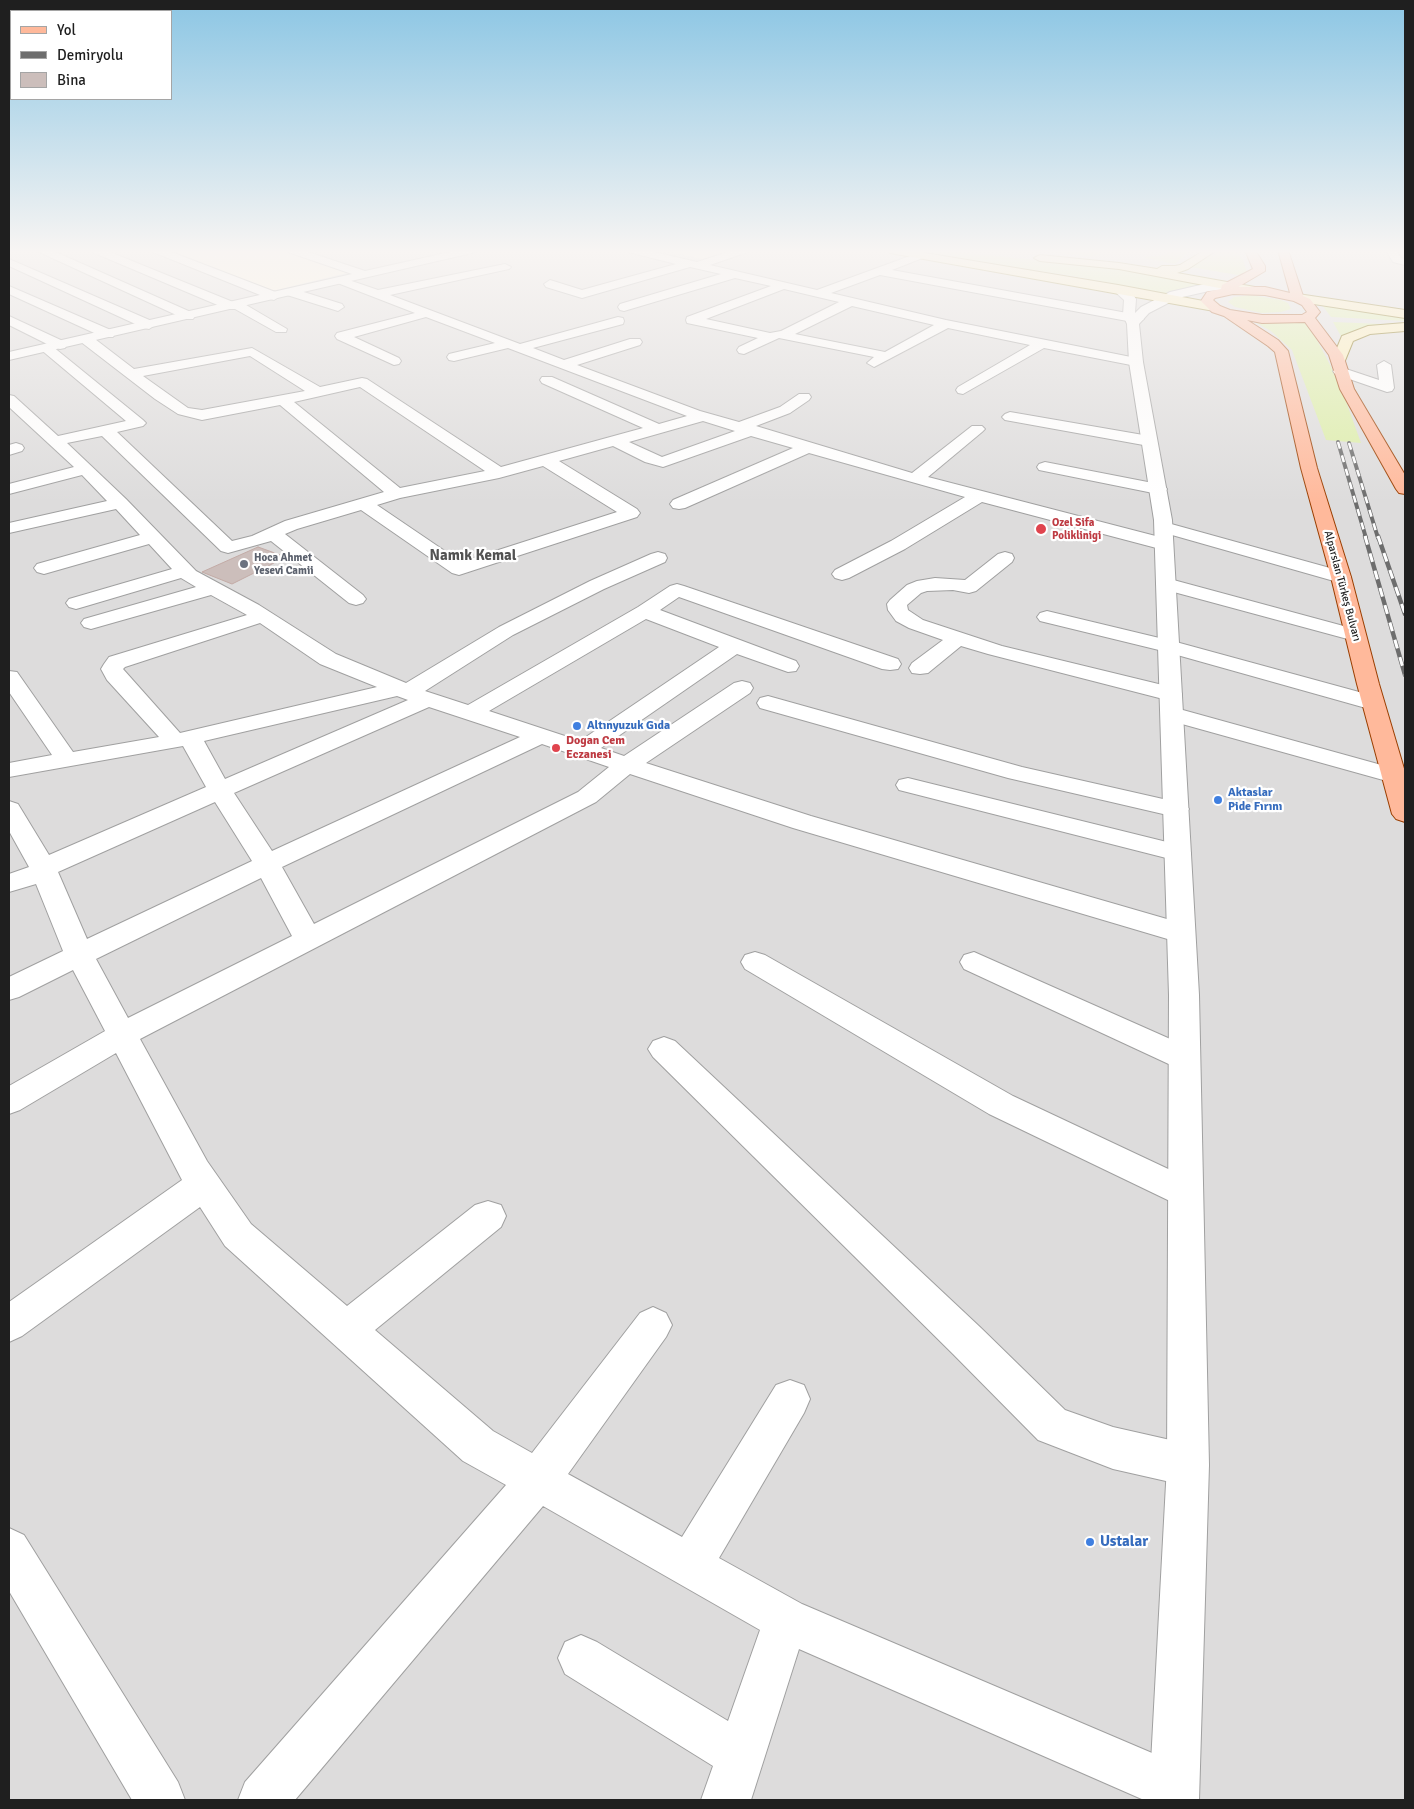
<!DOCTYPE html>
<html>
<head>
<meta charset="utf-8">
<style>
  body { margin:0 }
  #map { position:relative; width:1414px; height:1809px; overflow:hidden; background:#f0e9e5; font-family:Signika,sans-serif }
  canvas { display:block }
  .frame { position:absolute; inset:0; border:10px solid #1f1f1f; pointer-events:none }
  .legend { position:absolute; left:10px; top:10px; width:162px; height:90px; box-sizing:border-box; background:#fff; border:1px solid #a5a5a5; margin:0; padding:6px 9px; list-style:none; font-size:15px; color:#1f1f1f }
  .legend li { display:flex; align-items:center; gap:10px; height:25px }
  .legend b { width:25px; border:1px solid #a5a5a5 }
</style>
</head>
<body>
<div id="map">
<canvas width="1414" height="1809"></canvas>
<div class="frame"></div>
<ul class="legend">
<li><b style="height:6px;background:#ffb99b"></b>Yol</li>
<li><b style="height:6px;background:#6d6d6d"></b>Demiryolu</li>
<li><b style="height:14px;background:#ccbebb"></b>Bina</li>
</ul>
</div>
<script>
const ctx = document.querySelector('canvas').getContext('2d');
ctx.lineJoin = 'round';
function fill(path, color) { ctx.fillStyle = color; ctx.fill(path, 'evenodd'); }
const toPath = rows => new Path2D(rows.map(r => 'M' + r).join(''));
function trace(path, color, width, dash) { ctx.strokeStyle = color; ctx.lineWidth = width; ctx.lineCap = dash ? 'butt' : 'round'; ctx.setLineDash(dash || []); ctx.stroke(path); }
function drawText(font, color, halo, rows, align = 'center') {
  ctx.font = font + ' Signika,sans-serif'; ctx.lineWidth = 4.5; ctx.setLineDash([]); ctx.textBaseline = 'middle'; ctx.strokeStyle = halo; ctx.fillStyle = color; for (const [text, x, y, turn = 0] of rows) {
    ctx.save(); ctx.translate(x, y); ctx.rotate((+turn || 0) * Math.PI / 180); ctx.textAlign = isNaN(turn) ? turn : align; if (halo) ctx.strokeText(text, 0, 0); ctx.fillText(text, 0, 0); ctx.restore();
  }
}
const residential = toPath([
  [9,250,1405,250,1405,1800,9,1800]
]);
const education = toPath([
  [170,250,282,250,347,273,272,291],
  [663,250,729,250,702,259]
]);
const grass = toPath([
  [908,250,939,250,1121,269,1210,284,1167,294,1079,277],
  [1033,250,1096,250,1101,255,1085,256],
  [1171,250,1197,250,1186,254,1175,264,1142,257,1160,256],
  [1218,250,1235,250,1243,260,1247,272,1238,275,1190,267],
  [1251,295,1281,300,1288,303,1291,309,1281,312,1262,313,1235,307,1228,302,1234,297],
  [1322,305,1405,317,1405,321,1331,317],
  [1253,321,1308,323,1339,382,1361,443,1326,440,1292,350,1271,331],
  [1333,322,1405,325,1374,326,1355,331,1342,338]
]);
const building = toPath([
  [258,547,286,557,232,584,202,572,258,547]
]);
const minor = toPath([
  [38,250,51,250,193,313,195,316,193,319,185,319,39,252,38,250],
  [91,250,105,250,233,302,241,302,287,329,286,332,276,332,235,309,227,309,92,252,91,250],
  [152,250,166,250,278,293,280,296,274,300,270,299,153,252,152,250],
  [627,250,645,250,697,262,734,250,749,250,748,252,710,265,817,290,921,252,925,253,927,255,925,257,892,270,1138,315,1144,319,1138,323,880,275,831,293,946,320,1136,358,1143,362,1136,366,1044,348,963,394,958,393,956,390,958,387,1030,345,948,328,874,367,867,363,874,357,779,338,744,354,739,353,737,350,739,347,758,338,687,323,686,320,687,317,771,286,735,278,624,311,620,310,618,307,620,304,721,274,690,267,582,298,546,287,544,284,550,280,582,290,676,264,628,252,627,250],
  [784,289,839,302,781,331,770,333,706,319,784,289],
  [852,306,934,325,885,352,795,334,852,306],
  [1386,250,1396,250,1401,258,1405,259,1405,265,1393,262,1386,250],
  [9,259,154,322,155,325,149,329,144,328,9,266,9,259],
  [505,264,511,267,509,269,390,295,520,344,618,317,623,318,624,321,623,324,533,348,564,360,630,339,640,339,642,342,640,345,577,365,700,411,739,422,780,407,799,394,809,394,811,397,809,400,790,413,756,426,912,473,972,426,982,426,985,429,982,432,928,477,1171,540,1173,544,1171,548,1164,550,982,502,905,549,849,578,842,580,835,578,832,574,835,570,891,541,965,497,809,453,685,508,679,509,673,508,670,504,673,500,793,448,751,436,663,467,645,462,613,446,559,461,637,509,640,513,637,517,459,575,452,573,361,510,297,529,285,534,363,595,366,599,363,603,356,605,349,603,271,541,228,553,221,551,102,436,67,443,126,499,196,571,259,605,336,654,406,683,499,627,590,581,651,554,658,552,665,554,667,558,665,562,604,589,513,635,425,691,468,705,638,607,670,586,677,584,684,586,898,659,901,664,898,669,890,670,882,669,679,597,660,610,796,661,799,666,796,671,788,672,737,654,601,748,624,756,734,683,742,681,750,683,753,688,750,693,646,763,811,816,1191,926,1195,933,1191,940,1181,943,793,828,630,774,596,802,140,1039,207,1161,251,1224,347,1306,475,1205,488,1201,501,1205,506,1216,501,1227,375,1330,493,1431,532,1453,640,1313,653,1307,666,1313,672,1325,666,1337,568,1474,682,1537,776,1385,790,1380,804,1385,810,1399,804,1413,719,1558,802,1604,1192,1770,1199,1788,1194,1800,1144,1800,799,1649,751,1800,701,1800,713,1766,565,1674,558,1658,565,1642,581,1635,597,1642,728,1721,760,1630,543,1506,295,1800,238,1800,245,1782,506,1485,463,1461,225,1246,200,1207,22,1336,9,1342,9,1302,182,1180,116,1053,20,1110,9,1114,9,1086,105,1031,73,970,19,997,9,1000,9,977,63,951,36,884,9,892,9,874,29,867,9,831,9,801,18,804,49,855,206,787,183,746,9,777,9,763,52,755,9,692,9,671,17,672,73,752,159,737,107,680,101,669,104,664,109,657,247,615,211,595,98,627,91,629,84,627,81,623,84,619,196,587,181,578,83,607,76,609,69,607,66,603,69,599,172,569,149,544,44,574,37,572,34,568,37,564,140,535,116,509,9,533,9,523,107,501,82,475,9,494,9,484,74,467,9,407,9,395,14,396,58,436,126,421,39,348,41,345,49,345,9,325,9,316,65,342,67,345,65,348,60,349,52,346,143,420,146,423,143,426,117,432,232,541,252,536,285,521,384,492,280,405,202,420,178,414,155,399,81,342,79,339,81,336,91,336,134,369,252,348,320,387,362,378,367,379,501,467,643,428,542,383,540,380,542,377,552,377,659,424,687,416,508,348,454,361,449,360,447,357,449,354,495,343,426,317,354,337,399,358,401,361,399,364,394,365,337,339,335,336,337,333,415,313,335,282,333,280,335,278,343,278,378,290,505,264],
  [250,356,305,391,202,410,188,408,143,376,250,356],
  [360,387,485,471,400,488,294,402,360,387],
  [703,421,735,431,662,457,629,442,703,421],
  [543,466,617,512,461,562,377,505,400,498,499,478,543,466],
  [646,619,719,647,580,741,489,711,646,619],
  [260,623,320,664,377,687,180,733,123,669,125,667,260,623],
  [397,696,408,700,225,779,204,741,397,696],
  [429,707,520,737,272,851,234,793,429,707],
  [542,744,609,767,578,792,314,924,282,867,542,744],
  [215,802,252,861,87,939,58,872,215,802],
  [261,878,292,936,128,1018,96,959,261,878],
  [9,286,113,331,115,334,113,337,103,337,9,294,9,286],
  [291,288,342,304,344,307,338,311,287,295,285,292,291,288],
  [1384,361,1391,365,1394,388,1392,391,1387,392,1335,374,1333,371,1340,367,1379,380,1377,365,1384,361],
  [1010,412,1149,436,1155,438,1157,441,1155,444,1149,446,1005,420,1002,417,1005,414,1010,412],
  [16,443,22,445,24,448,22,451,9,455,9,445,16,443],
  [1045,462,1158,484,1164,485,1167,489,1164,493,1158,494,1039,470,1037,467,1039,464,1045,462],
  [1164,522,1348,573,1351,577,1348,581,1341,583,1158,531,1155,527,1158,523,1164,522],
  [1005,552,1012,554,1014,558,1012,562,976,591,969,593,953,590,927,591,921,593,907,605,908,610,923,620,1002,646,1179,689,1182,694,1179,699,1171,701,988,654,961,646,928,673,920,674,912,673,909,668,912,663,943,640,909,628,896,621,888,610,887,604,890,600,907,585,917,581,935,578,965,580,998,554,1005,552],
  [1166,578,1362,631,1365,635,1362,639,1355,641,1159,588,1156,584,1159,580,1166,578],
  [1047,611,1176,642,1381,698,1384,703,1381,708,1373,710,1163,651,1040,621,1037,617,1040,613,1047,611],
  [768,696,1022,767,1185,804,1189,809,1185,814,1176,817,1008,778,760,708,757,703,760,698,768,696],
  [1172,707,1403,771,1405,777,1403,781,1394,783,1164,719,1161,714,1164,709,1172,707],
  [908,778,1187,847,1191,853,1187,859,1178,861,899,790,896,785,899,780,908,778],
  [755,952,765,955,1013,1096,1198,1183,1203,1193,1198,1203,1186,1208,1174,1203,989,1114,745,969,741,962,745,955,755,952],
  [974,952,1195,1050,1200,1058,1195,1066,1184,1070,1173,1066,964,969,960,962,964,955,974,952],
  [664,1037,675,1041,981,1328,1065,1410,1113,1427,1188,1444,1203,1450,1209,1465,1203,1480,1188,1486,1113,1469,1038,1440,953,1354,653,1057,648,1049,653,1041,664,1037],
  [9,1528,24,1535,178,1782,185,1800,132,1800,9,1591,9,1528]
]);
const tertiary = toPath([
  [287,250,302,250,365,271,459,250,477,250,472,253,9,360,9,352,352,274,288,252,287,250],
  [1232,282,1238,286,1236,289,1209,291,1178,298,1149,313,1139,324,1143,362,1172,520,1199,995,1209,1465,1199,1800,1149,1800,1167,1465,1169,995,1154,520,1129,362,1127,324,1123,315,1124,300,1112,289,1114,286,1122,286,1134,296,1136,299,1135,313,1141,307,1170,292,1209,283,1232,282]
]);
const secondary = toPath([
  [885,250,907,250,1118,285,1214,303,1220,307,1214,311,890,253,885,250],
  [1205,250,1217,250,1188,269,1177,273,1255,287,1257,290,1255,293,1251,294,1119,269,1040,261,1034,258,1040,255,1119,263,1157,269,1162,266,1175,266,1180,265,1205,250],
  [1298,294,1405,310,1405,318,1294,301,1292,298,1294,295,1298,294],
  [1405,323,1405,331,1370,334,1353,341,1344,363,1339,364,1332,360,1342,336,1368,326,1405,323]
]);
const primary = toPath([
  [1245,250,1255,250,1265,266,1265,271,1238,287,1265,287,1290,293,1278,250,1288,250,1303,296,1310,299,1320,312,1315,318,1343,355,1354,389,1405,475,1405,494,1399,493,1396,489,1340,389,1329,355,1305,322,1262,323,1247,320,1278,340,1288,351,1317,468,1351,577,1379,684,1405,772,1405,822,1396,819,1392,814,1357,684,1331,577,1301,468,1275,352,1268,346,1224,316,1212,312,1201,301,1207,292,1221,289,1222,285,1253,269,1245,250],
  [1233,294,1265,295,1294,301,1302,305,1307,312,1302,315,1262,315,1230,310,1220,306,1213,300,1215,298,1233,294]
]);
const railFar1 = toPath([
  [1338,442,1366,538],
  [1349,443,1378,538]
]);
const rail = toPath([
  [1365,536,1405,675],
  [1378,536,1405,614]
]);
const markers = [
  [1041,529,6,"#e0444e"],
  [244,564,5,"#6b7280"],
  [577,726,5,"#3f7fe0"],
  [556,748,5,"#e0444e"],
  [1218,800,5,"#3f7fe0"],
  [1090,1542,5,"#3f7fe0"]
];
const farHealthnames = [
  ["Ozel Sifa",1052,523],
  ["Poliklinigi",1052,536]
];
const farWorshipnames = [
  ["Hoca Ahmet",254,558],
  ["Yesevi Camii",254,571]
];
const farStreetnames = [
  ["Alparslan Türkeş Bulvarı",1342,586,75]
];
const shopNames = [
  ["Altınyuzuk Gıda",587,726],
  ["Aktaslar",1228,793],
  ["Pide Fırını",1228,807]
];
const healthNames = [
  ["Dogan Cem",566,741],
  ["Eczanesi",566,755]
];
const farDistrictnames = [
  ["Namık Kemal",473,556]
];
const nearShopnames = [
  ["Ustalar",1100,1542]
];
fill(residential, '#dddcdc');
fill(education, '#fff6df');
fill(grass, '#dceda8');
fill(building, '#ccbebb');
trace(building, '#c3aba6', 1);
trace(minor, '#a0a0a0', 2);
trace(tertiary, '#a0a0a0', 2);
trace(secondary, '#7c6800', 2);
trace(primary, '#9a3e00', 2);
fill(minor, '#fff');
fill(tertiary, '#fff');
fill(secondary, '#fdeeb6');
fill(primary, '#ffb99b');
trace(railFar1, '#6d6d6d', 4);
trace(rail, '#6d6d6d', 4.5);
trace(railFar1, '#fff', 2.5, [7]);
trace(rail, '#fff', 3, [9]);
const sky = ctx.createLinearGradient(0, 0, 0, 503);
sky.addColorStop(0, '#8cc6e4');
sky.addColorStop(0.5, '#f8f5f3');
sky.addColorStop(1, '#f8f5f300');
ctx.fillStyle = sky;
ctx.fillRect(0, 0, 1414, 503);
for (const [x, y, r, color] of markers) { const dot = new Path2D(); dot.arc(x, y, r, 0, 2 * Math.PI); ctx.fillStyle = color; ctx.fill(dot); trace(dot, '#fff', 2); }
drawText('bold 11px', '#be3a42', '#fff', farHealthnames, 'left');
drawText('bold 11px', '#5b616d', '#fff', farWorshipnames, 'left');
drawText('11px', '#1f1f1f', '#fff', farStreetnames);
drawText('bold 12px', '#366cbe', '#fff', shopNames, 'left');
drawText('bold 12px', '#be3a42', '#fff', healthNames, 'left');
drawText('bold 15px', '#525252', '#fff', farDistrictnames);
drawText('bold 15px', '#366cbe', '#fff', nearShopnames, 'left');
</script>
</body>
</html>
